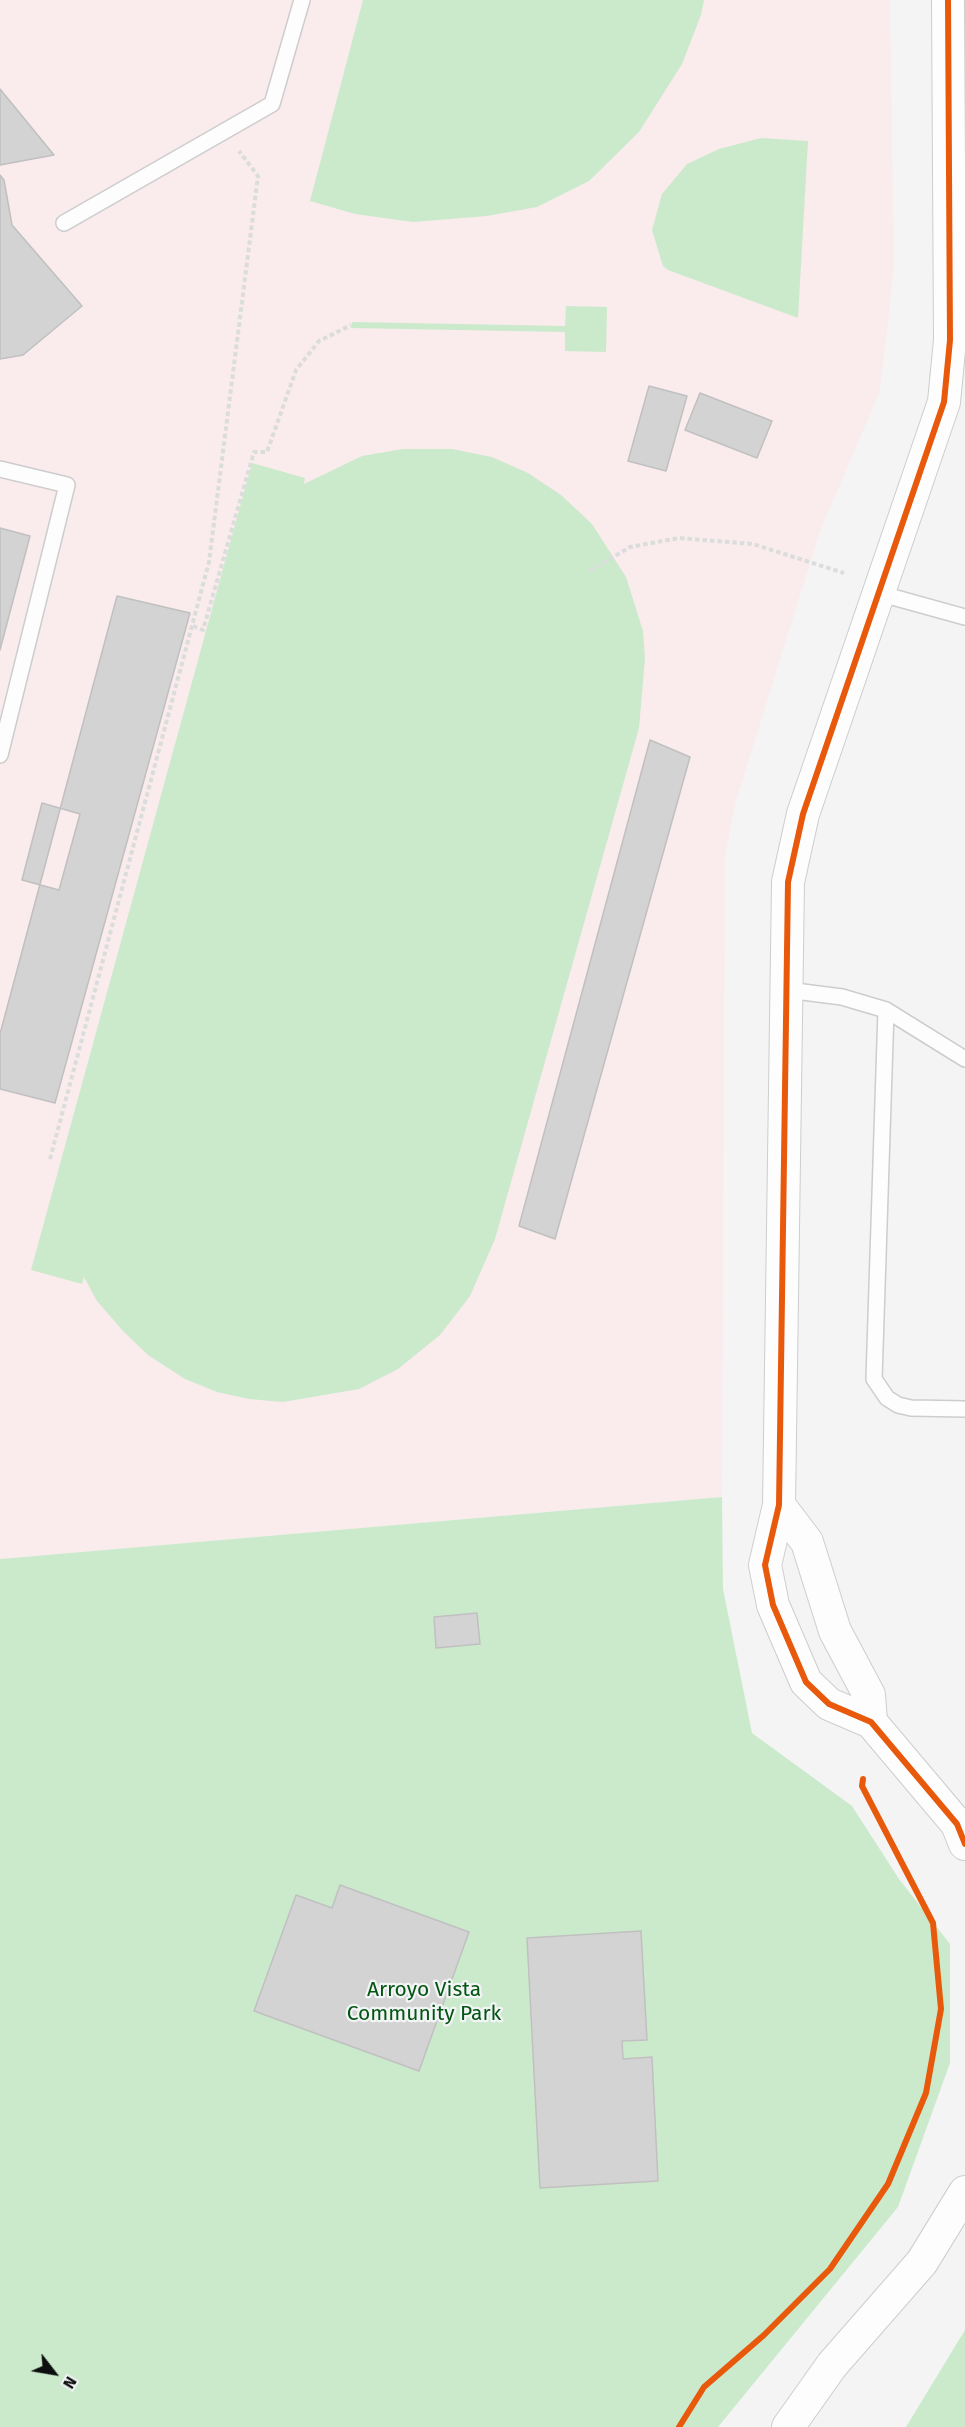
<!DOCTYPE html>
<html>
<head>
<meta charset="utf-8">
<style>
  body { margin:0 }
  #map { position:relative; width:965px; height:2427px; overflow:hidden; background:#f4f4f5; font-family:"Fira Sans",sans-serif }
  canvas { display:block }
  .north { position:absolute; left:24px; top:2343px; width:60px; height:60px; -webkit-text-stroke:4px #f3f4f6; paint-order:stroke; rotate:121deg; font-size:16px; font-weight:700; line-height:24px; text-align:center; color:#0d0e0e }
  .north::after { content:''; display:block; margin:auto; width:21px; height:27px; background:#0d0e0e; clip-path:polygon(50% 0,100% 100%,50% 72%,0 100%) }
</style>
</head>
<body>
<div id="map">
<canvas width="965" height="2427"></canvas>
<div class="north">N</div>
</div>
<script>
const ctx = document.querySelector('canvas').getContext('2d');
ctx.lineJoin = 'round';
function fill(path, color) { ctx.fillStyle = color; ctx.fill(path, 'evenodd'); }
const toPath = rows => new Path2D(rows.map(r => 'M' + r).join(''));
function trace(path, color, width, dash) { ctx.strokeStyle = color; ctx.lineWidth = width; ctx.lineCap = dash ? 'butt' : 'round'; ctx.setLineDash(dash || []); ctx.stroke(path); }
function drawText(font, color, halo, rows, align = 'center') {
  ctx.font = font + ' "Fira Sans",sans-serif'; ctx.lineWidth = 4.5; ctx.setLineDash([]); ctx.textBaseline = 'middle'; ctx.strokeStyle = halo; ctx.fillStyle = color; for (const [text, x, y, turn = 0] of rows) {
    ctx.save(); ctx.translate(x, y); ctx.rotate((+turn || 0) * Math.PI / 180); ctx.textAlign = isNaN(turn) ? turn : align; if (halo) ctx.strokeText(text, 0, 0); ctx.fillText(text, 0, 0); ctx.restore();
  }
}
const education = toPath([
  [0,0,890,0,894,269,880,391,820,531,736,801,725,856,722,1497,0,1559]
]);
const green = toPath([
  [363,0,704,0,701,15,682,64,639,132,589,181,537,207,487,216,413,222,355,214,310,201],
  [761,138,808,141,798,318,668,270,663,266,652,230,662,194,687,164,719,149],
  [566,306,607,307,606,352,565,351,565,332,351,328,352,322,565,326],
  [403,449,452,449,492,457,528,473,561,495,592,524,626,577,643,631,645,659,639,728,495,1239,470,1296,440,1335,398,1369,359,1389,283,1402,249,1399,217,1392,185,1379,148,1355,123,1331,97,1301,84,1277,82,1284,31,1270,252,463,305,478,304,484,362,456],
  [722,1497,723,1589,752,1733,852,1806,899,1879,950,1944,950,2063,898,2207,718,2427,0,2427,0,1559],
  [965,2330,965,2427,906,2427]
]);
const building = toPath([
  [0,89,54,155,0,165,0,89],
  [0,175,4,180,12,225,82,306,23,355,0,359,0,175],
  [649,386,687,396,666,471,628,461,649,386],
  [700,393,772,421,757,458,685,430,700,393],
  [0,528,30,536,0,650,0,528],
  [117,596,190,613,55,1103,0,1089,0,1034,117,596],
  [650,740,690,757,555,1239,519,1226,650,740],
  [42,803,80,814,59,890,22,880,42,803],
  [477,1613,480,1644,436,1648,434,1617,477,1613],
  [340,1885,469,1932,419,2071,254,2011,296,1895,332,1908,340,1885],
  [641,1931,647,2040,622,2041,623,2059,652,2057,658,2181,540,2188,527,1938,641,1931]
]);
const path = toPath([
  [590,571,630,547,679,538,753,544,844,573],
  [193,626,203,630,254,452,267,452,296,370,319,341,351,325],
  [50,1159,209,562,258,176,239,151]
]);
const lane = toPath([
  [64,223,272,104,302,0],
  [0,469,67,485,0,755],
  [878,593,965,617],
  [787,990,842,997,886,1010,965,1059],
  [886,1010,874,1379,887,1398,898,1405,911,1408,965,1409]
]);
const street = toPath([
  [948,0,950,340,944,402,803,814,788,882,779,1505,765,1565,773,1605,806,1682,829,1704,871,1722,957,1824,965,1844],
  [779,1505,807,1542,835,1631,869,1695,871,1722],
  [788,2427,832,2365,922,2262,965,2192]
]);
const cycleway = toPath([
  [948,0,950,340,944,402,803,814,788,882,779,1505,765,1565,773,1605,806,1682,829,1704,871,1722,957,1824,965,1844],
  [679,2427,704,2387,764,2335,830,2269,888,2184,926,2093,941,2009,933,1923,862,1786,863,1779]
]);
const parkNames = [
  ["Arroyo Vista",424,1990],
  ["Community Park",424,2014]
];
fill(education, '#faebed');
fill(green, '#cbeacc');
fill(building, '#d3d3d3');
trace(building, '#c0c0c1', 1.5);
trace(lane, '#cdcdce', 18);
trace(street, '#cdcdce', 34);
trace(path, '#dbdcdc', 4, [4.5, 3]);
trace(lane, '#fdfdfe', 15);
trace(street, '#fdfdfe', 32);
trace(cycleway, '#e8590c', 6);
drawText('21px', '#035512', '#f3f4f6', parkNames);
</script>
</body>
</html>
